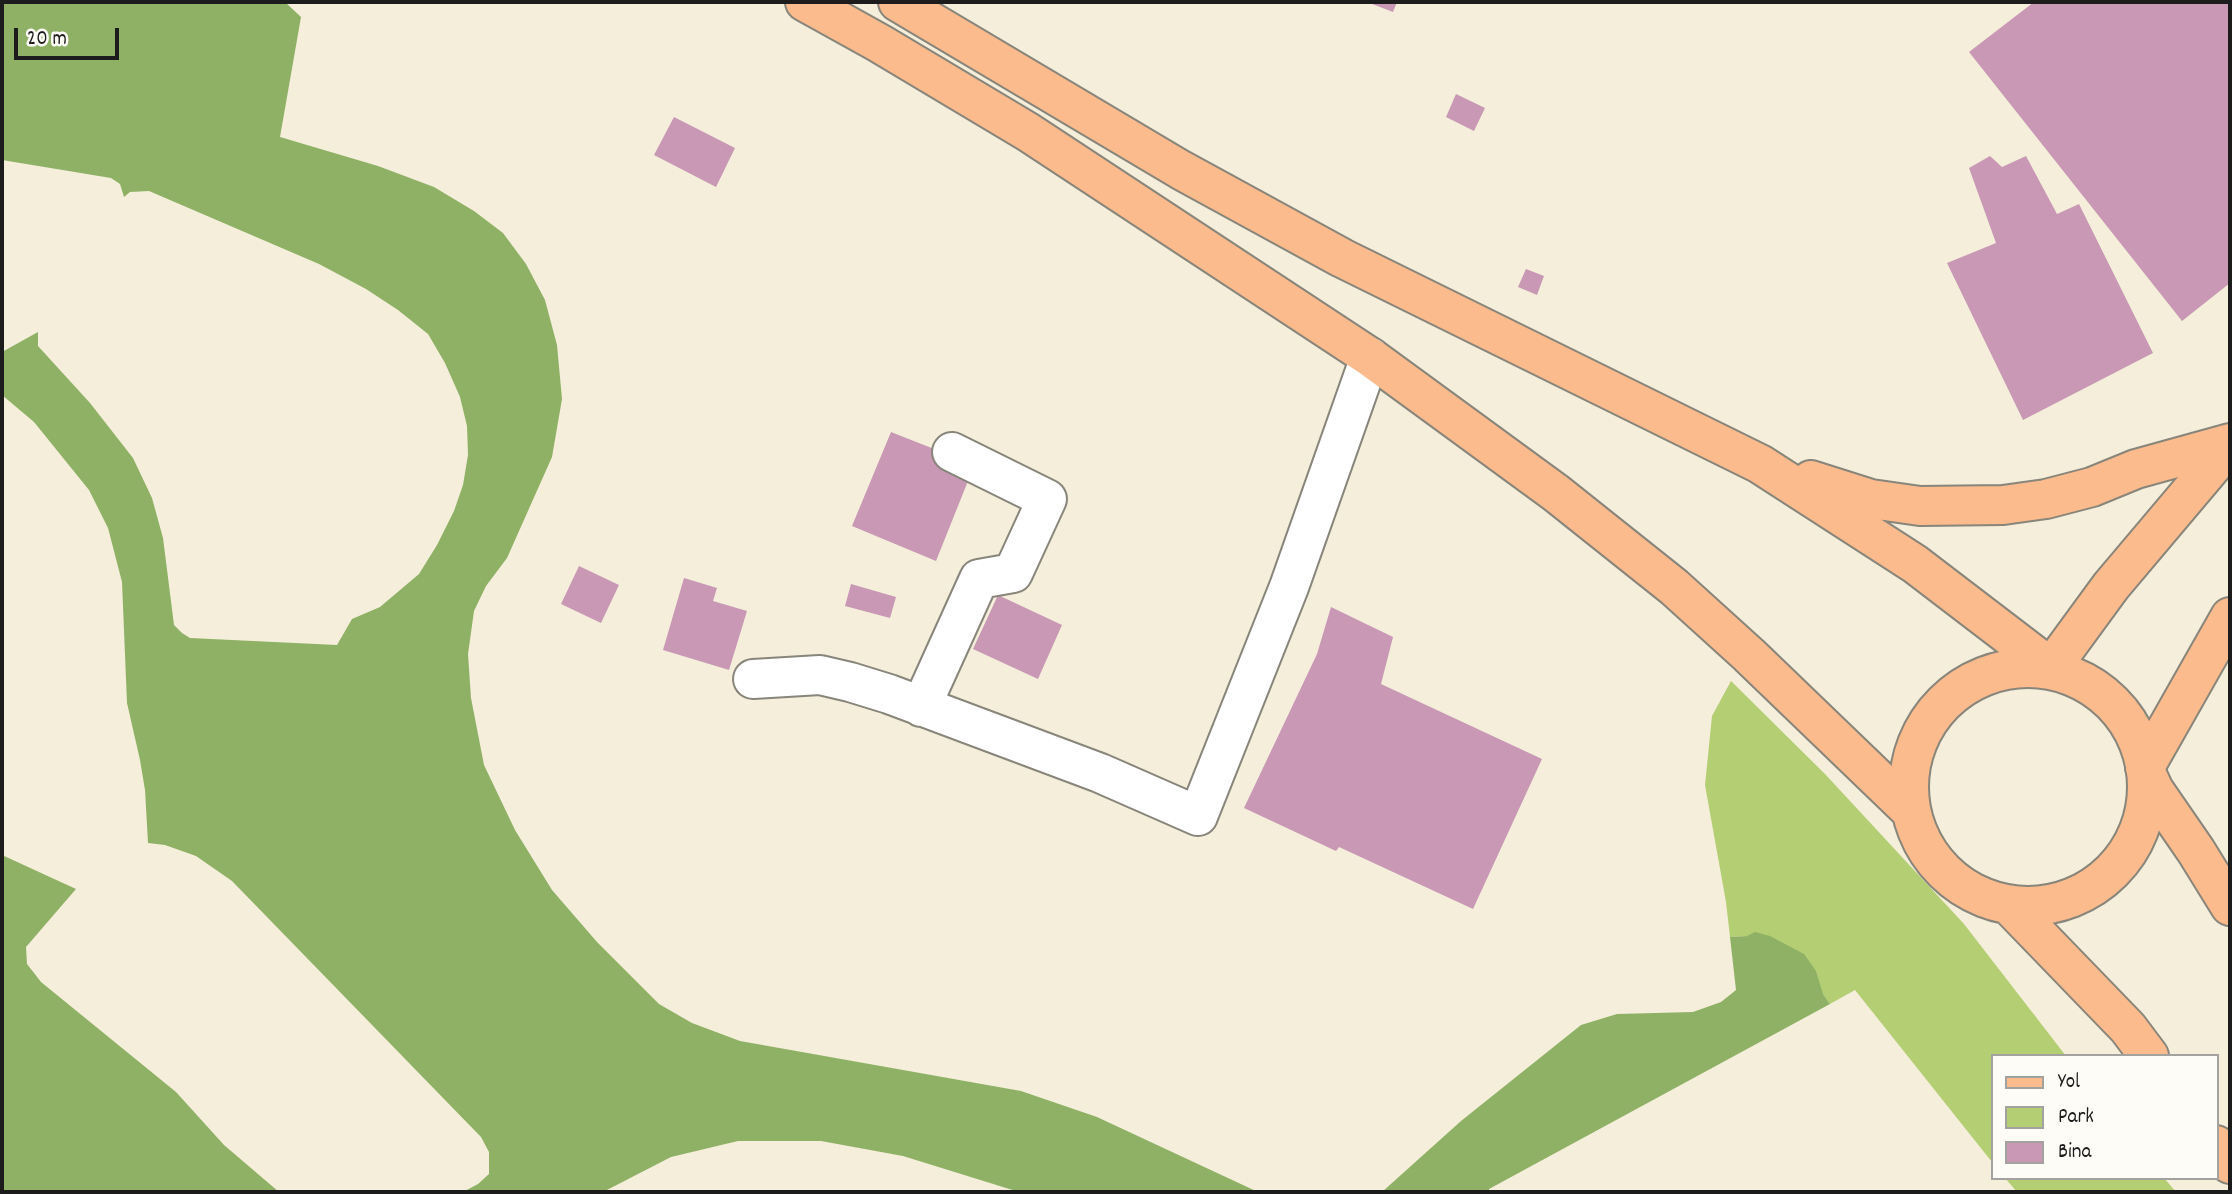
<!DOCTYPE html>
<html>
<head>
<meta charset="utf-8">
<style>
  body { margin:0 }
  #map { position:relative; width:2232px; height:1194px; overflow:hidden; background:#f4eeda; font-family:Dekko,sans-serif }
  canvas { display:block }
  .frame { position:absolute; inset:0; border:4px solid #1c1c1c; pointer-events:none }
  .legend { position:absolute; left:1991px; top:1054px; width:228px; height:126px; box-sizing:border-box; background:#fdfcf7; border:2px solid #a3a29f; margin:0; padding:9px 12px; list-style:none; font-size:21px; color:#1c1c1c }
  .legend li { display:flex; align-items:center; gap:14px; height:35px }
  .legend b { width:35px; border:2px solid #a3a29f }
  .scale { position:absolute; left:14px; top:28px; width:105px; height:32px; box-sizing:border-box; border:4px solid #1c1c1c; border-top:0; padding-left:9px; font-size:21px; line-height:24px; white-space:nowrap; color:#1c1c1c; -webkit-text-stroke:5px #fdfcf7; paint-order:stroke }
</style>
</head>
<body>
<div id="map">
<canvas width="2232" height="1194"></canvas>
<div class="frame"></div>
<ul class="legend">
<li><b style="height:9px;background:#fbbb8d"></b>Yol</li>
<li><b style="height:19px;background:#b4ce73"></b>Park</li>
<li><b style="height:19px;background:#c898b5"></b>Bina</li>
</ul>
<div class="scale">20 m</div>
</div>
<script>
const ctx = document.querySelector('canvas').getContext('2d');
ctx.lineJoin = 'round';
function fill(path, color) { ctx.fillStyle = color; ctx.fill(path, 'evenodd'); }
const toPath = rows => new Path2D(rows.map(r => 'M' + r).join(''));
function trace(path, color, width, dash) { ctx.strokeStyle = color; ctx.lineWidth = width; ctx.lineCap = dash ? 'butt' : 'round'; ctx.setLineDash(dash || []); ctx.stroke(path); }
const green = toPath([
  [1731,681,1825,774,1964,924,2066,1056,1992,1056,1992,1162,1855,990,1830,1004,1823,994,1747,936,1730,937,1726,902,1705,785,1712,716],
  [2005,1178,2164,1178,2176,1192,2017,1192]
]);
const forest = toPath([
  [2,2,285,2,301,17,280,137,378,166,434,187,474,211,503,233,526,264,545,300,557,345,562,399,552,457,507,558,486,586,474,611,468,654,471,698,484,765,515,830,552,890,597,942,659,1004,692,1023,740,1041,1021,1091,1097,1117,1258,1192,1019,1192,903,1156,821,1141,738,1141,671,1157,603,1192,463,1192,478,1184,489,1174,489,1152,481,1137,232,881,196,856,165,845,148,843,145,790,140,760,127,703,122,582,108,528,89,490,34,422,2,395,2,352,38,332,38,346,90,403,133,458,152,498,163,538,174,625,182,633,190,638,337,645,352,619,380,607,419,574,437,545,454,511,463,485,468,455,467,426,460,397,445,363,428,334,398,310,366,289,319,264,149,191,130,192,124,197,120,184,111,178,2,160],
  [2,855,76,889,26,947,27,964,41,982,176,1092,224,1145,279,1192,2,1192],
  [1755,932,1770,936,1804,954,1816,971,1823,994,1830,1004,1489,1189,1489,1192,1382,1192,1461,1121,1581,1025,1617,1014,1693,1012,1721,1002,1736,990,1730,937,1747,936]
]);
const building = toPath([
  [1367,2,1397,2,1393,12],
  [2034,2,2230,2,2230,283,2182,321,1969,52],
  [1456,94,1485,108,1474,131,1446,117],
  [674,117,735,148,716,187,654,155],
  [1990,156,2002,167,2026,156,2057,214,2079,204,2153,353,2023,420,1947,263,1996,243,1969,168],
  [1526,269,1544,276,1537,295,1518,287],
  [891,432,962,460,955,475,968,481,936,561,852,526],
  [579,566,619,585,601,623,561,604],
  [684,578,717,588,713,601,747,611,729,670,663,650],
  [851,584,896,597,890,618,845,606],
  [998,595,1062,625,1038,679,973,649],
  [1331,607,1393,637,1381,684,1542,759,1473,909,1339,847,1336,851,1244,808,1317,654]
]);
const minor = toPath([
  [753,679,820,675,850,682,889,694,1100,773,1198,816,1289,587,1370,357],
  [921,707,979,579,1013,573,1047,499,952,452]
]);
const major = toPath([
  [2051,668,2111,586,2230,445],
  [2145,767,2230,617]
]);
const highway = toPath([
  [805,2,879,43,1028,132,1370,357,1448,414,1556,493,1674,587,1749,655,1910,810],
  [898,2,1181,170,1342,258,1760,464,1915,564,2051,668],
  [1811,480,1871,499,1920,506,2003,505,2046,499,2092,487,2136,469,2230,443],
  '1909 787a119 119 0 1 1 238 0a119 119 0 1 1-238 0Z',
  [2148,777,2154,790,2196,851,2230,906],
  [2010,906,2128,1028,2149,1056],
  [2216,1145,2230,1164]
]);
fill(green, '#b4ce73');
fill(forest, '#8fb165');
fill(building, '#c898b5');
trace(minor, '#88857b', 42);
trace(major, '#88857b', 42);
trace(highway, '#88857b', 42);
trace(minor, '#fff', 38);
trace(major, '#fbbb8d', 38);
trace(highway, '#fbbb8d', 38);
</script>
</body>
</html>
